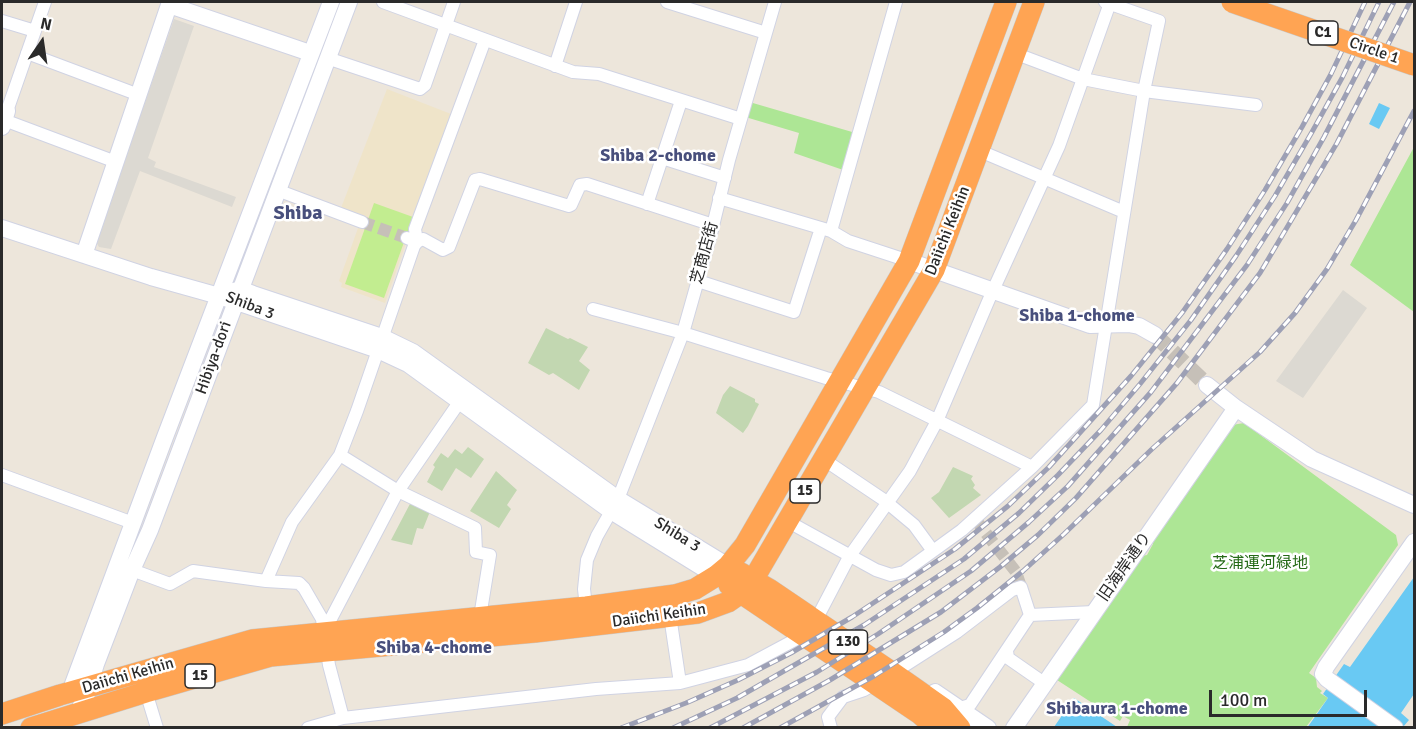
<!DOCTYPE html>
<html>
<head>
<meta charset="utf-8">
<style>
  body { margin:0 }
  #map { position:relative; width:1416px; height:729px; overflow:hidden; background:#ede6db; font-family:Signika,sans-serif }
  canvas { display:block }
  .frame { position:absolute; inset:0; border:3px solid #2a2a2a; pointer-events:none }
  .north { position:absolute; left:12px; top:12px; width:60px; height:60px; -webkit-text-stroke:4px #fff; paint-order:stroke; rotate:13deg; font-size:16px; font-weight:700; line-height:24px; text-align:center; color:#2a2a2a }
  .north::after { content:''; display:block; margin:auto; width:21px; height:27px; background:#2a2a2a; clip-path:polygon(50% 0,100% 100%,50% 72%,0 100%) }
  .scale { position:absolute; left:1209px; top:690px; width:158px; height:27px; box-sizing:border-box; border:3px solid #2a2a2a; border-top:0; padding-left:8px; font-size:18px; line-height:21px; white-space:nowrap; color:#2a2a2a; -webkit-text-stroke:4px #fff; paint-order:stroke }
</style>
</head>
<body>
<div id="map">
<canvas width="1416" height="729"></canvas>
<div class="frame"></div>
<div class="north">N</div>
<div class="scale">100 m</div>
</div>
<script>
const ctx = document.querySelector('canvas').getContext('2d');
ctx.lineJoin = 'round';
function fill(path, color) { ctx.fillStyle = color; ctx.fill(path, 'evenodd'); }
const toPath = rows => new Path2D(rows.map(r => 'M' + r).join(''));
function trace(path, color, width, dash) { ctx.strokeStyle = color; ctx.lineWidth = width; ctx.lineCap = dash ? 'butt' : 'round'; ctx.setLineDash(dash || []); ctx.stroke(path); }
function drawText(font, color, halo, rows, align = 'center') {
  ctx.font = font + ' Signika,"Noto Sans JP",sans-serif'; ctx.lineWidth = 5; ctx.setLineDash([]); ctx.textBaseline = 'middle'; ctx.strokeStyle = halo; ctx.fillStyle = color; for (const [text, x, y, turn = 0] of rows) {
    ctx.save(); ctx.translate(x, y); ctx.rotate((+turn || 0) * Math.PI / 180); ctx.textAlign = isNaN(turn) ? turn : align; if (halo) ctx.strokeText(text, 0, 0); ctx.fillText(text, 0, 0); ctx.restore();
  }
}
const education = toPath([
  [387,89,451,114,385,303,341,287,342,283,339,281,362,217,341,208]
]);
const green = toPath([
  [746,101,859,134,849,172,794,153,799,133,742,116],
  [1414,147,1414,312,1350,265],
  [1244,423,1396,535,1398,545,1309,673,1316,678,1317,687,1322,691,1320,693,1328,698,1306,727,1127,727,1130,720,1123,716,1120,721,1057,680,1142,556,1147,555,1153,544,1153,540,1232,425]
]);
const cemetery = toPath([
  [546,328,568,339,570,338,588,347,579,361,590,370,579,390,553,373,549,375,528,363],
  [730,386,755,399,755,402,759,404,748,426,743,433,716,413,723,395],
  [468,447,484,459,471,478,456,468,442,491,427,482,435,467,433,465,441,453,448,458,455,449,462,454],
  [953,467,973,476,971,479,975,485,973,488,981,495,949,518,931,498,939,492],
  [496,471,517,490,507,505,511,509,499,528,470,511],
  [412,500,431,509,423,529,417,528,412,545,391,540]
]);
const pitch = toPath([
  [374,203,413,217,384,298,345,284]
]);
const plaza = toPath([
  [174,19,194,26,148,158,156,162,154,167,236,197,232,207,140,171,111,249,99,247,96,242],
  [1343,290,1367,308,1303,398,1276,381]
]);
const water = toPath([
  [1379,103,1390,108,1379,129,1369,124],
  [1414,577,1414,694,1401,713,1409,720,1403,727,1307,728,1328,698,1323,694,1344,664,1350,667],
  [1074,698,1117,727,1054,727]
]);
const streetTunnel = toPath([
  [362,222,407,238],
  [975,519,1016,572,1021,587]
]);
const secondaryTunnel = toPath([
  [1155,335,1207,385]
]);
const street = toPath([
  [383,2,573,72,599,74,741,119],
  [667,2,766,33],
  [2,21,35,31],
  [27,53,139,95],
  [1014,53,1083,79,1144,91,1256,105],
  [327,58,420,89,425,85,454,2],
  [555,66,576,2],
  [7,111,45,2],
  [4,120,116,162],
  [980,151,1124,212],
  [662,158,725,178],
  [277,190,362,222],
  [719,198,831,231,848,241,909,261],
  [647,204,681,101],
  [831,231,896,2],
  [407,238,417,242,415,229,485,40],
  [698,281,794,312,821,228],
  [593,309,683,333,826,378,879,392,1032,467],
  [340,455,398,491,475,528,476,552,490,555,480,617],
  [823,459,884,500,914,525,933,551],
  [2,475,133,523],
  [787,521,876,570,891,575,904,572,962,530,1032,467,1093,405,1144,91,1159,21,1105,2],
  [132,570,170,584,193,571,266,581,299,583,304,588,322,619,329,665,343,718],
  [266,581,292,522,340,455,357,411,414,246,417,242,423,239,443,250,449,247,475,180,480,179,569,206,571,205,580,185,587,184,713,225],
  [586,607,584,589,587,560,597,536,618,499,683,333,711,234,729,160,775,2],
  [670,616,680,683],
  [324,632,398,491,460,401],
  [1007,651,1008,658,1044,683],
  [146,692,157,728],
  [960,708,970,705,1030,615,1094,612],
  [308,728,343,718,596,689,680,683,748,665,804,635,816,620,849,557,910,471,937,421,990,297,1059,146,1110,3],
  [831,728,828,717,843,697,864,690,893,673,957,632,1012,590,1021,587,1030,615]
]);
const secondary = toPath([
  [2,127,7,111],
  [2,228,151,277,219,296,378,350,408,364,611,511,716,576],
  [84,255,169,5,310,53],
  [909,261,1090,325,1128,324,1139,326,1155,335],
  [231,292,240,289,253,294,382,337,413,352,618,499,728,566],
  [1207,385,1236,408,1312,459,1414,505],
  [70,692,165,437,331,2],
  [935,692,988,728],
  [77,713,86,697,96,664,132,570,150,530,349,2],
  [1014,728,1236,408],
  [1395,728,1327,679,1323,674,1326,667,1414,542]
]);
const highway = toPath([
  [741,573,769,589,893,673,943,708,960,728],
  [729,585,920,714,936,728],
  [2,714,60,695,252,640,586,607,675,595,695,589,716,576,728,566,745,545,909,261,1006,2],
  [31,728,146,692,271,656,535,632,698,613,728,602,741,593,753,580,934,270,1034,2]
]);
const rail = toPath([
  [621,728,686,703,738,680,791,653,852,617,955,549,1008,506,1049,467,1131,376,1182,313,1227,249,1265,190,1302,127,1331,74,1365,2],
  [673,728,737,698,864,625,964,559,1019,513,1058,475,1101,430,1140,384,1191,320,1236,256,1275,196,1312,132,1342,78,1379,2],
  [710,728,817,672,878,634,971,571,1029,522,1068,486,1151,392,1247,265,1287,203,1324,137,1394,2],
  [743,728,830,680,941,612,1000,567,1038,535,1076,498,1177,383,1260,273,1337,143,1410,2],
  [780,728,874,676,944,632,977,608,1023,571,1064,534,1152,449,1260,352,1295,313,1327,269,1356,220,1414,111]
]);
const highwayBridge = toPath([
  [1232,2,1414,65]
]);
const shields = [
  [1323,33,30],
  [805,491,30],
  [848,642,39],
  [200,676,30]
];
const shieldNames = [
  ["C1",1323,33],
  ["15",805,491],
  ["130",848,642],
  ["15",200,676]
];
const streetNames = [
  ["Circle 1",1374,51,19],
  ["Daiichi Keihin",948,231,-68],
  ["芝商店街",705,253,-75],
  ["Shiba 3",250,306,21],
  ["Hibiya-dori",214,358,-70],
  ["Shiba 3",677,535,32],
  ["旧海岸通り",1125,567,-55],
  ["Daiichi Keihin",659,616,-8],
  ["Daiichi Keihin",128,676,-16]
];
const parkNames = [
  ["芝浦運河緑地",1260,564]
];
const neighbourhoodNames = [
  ["Shiba 2-chome",658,156],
  ["Shiba 1-chome",1077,316],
  ["Shiba 4-chome",434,648],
  ["Shibaura 1-chome",1117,709]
];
const quarterNames = [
  ["Shiba",298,214]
];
fill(education, '#efe4c9');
fill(green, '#ade695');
fill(cemetery, '#c2d7b1');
fill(pitch, '#c2ed90');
fill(plaza, '#dcd9d2');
fill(water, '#69c9f3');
trace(streetTunnel, '#c6c0b8', 12, [12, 6]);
trace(secondaryTunnel, '#c6c0b8', 16, [16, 8]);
trace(street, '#d0d3e3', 14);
trace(secondary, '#d0d3e3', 18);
trace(highway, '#c8c8c8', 22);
trace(street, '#fff', 12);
trace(secondary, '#fff', 16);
trace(highway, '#ffa453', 21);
trace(rail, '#9da0b5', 5);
trace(rail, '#fff', 3, [9]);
trace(highwayBridge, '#c8c8c8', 22, []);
trace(highwayBridge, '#ffa453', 21);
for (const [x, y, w] of shields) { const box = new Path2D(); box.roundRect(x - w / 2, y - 12, w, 24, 4.5); ctx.fillStyle = '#fff'; ctx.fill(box); trace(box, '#2a2a2a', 1.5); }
drawText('bold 15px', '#2a2a2a', null, shieldNames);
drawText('16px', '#2a2a2a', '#fff', streetNames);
drawText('16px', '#256a17', '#fff', parkNames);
drawText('bold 18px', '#484f7c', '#fff', neighbourhoodNames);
drawText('bold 20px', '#484f7c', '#fff', quarterNames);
</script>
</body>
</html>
